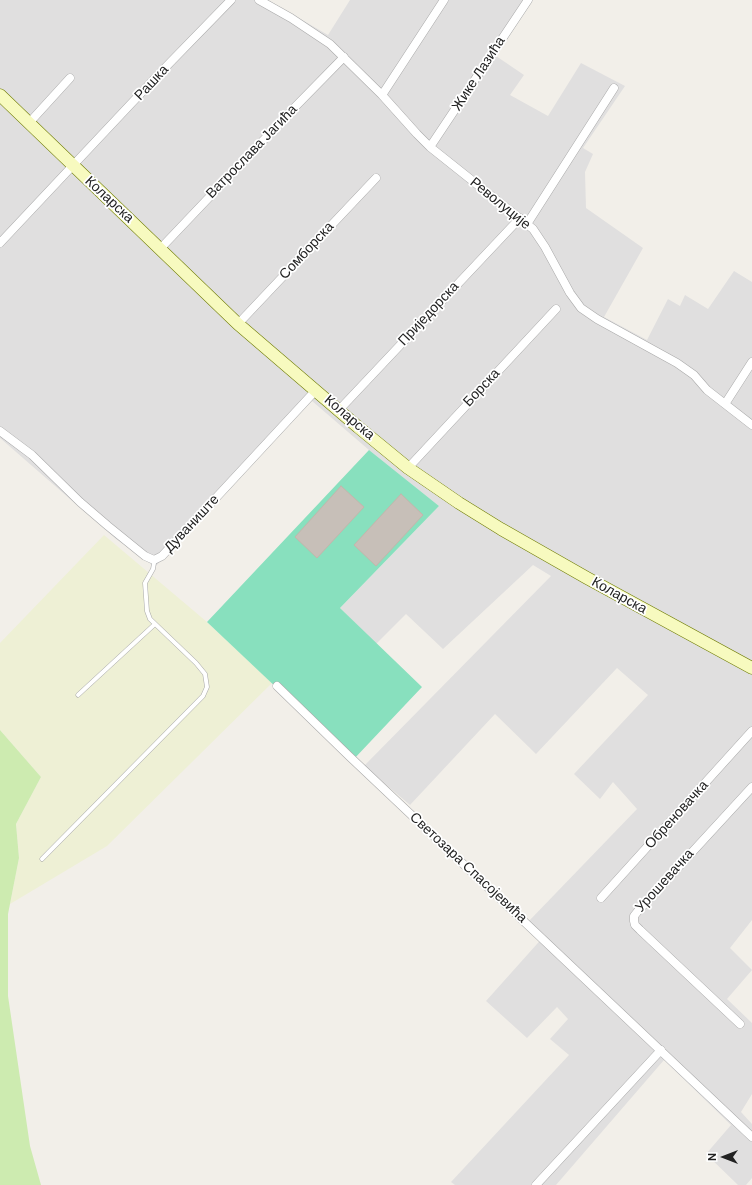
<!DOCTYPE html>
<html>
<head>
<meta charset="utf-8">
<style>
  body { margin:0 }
  #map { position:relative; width:752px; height:1185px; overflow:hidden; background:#f2efe9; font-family:"DM Sans",sans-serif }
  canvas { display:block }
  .north { position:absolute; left:704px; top:1137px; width:40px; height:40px; -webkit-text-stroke:3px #fff; paint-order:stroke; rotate:270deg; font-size:11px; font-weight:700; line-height:16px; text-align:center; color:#222 }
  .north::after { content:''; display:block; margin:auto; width:14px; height:18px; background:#222; clip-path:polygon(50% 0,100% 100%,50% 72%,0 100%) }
</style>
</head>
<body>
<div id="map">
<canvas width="752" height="1185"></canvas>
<div class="north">N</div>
</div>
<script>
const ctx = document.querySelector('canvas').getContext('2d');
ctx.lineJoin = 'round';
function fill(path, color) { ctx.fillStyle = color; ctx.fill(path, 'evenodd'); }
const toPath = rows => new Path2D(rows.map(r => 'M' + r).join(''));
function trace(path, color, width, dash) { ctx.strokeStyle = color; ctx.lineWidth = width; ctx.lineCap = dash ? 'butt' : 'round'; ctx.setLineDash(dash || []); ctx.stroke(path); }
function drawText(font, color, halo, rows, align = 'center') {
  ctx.font = font + ' "DM Sans",sans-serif'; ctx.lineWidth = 3.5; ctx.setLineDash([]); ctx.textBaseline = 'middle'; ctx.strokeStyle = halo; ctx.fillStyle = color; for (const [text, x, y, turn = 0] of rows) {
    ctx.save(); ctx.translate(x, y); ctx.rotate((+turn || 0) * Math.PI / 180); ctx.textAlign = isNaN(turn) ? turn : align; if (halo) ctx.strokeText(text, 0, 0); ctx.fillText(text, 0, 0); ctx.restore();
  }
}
const residential = toPath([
  [0,0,268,0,328,35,350,0,533,0,496,56,524,75,510,95,548,116,581,63,625,86,583,148,593,154,585,172,586,208,643,248,604,317,647,340,668,299,680,306,685,295,708,309,734,271,752,282,752,920,730,948,752,970,727,999,752,1023,752,1094,741,1112,752,1124,752,1178,746,1185,738,1185,706,1154,731,1125,664,1060,556,1185,455,1185,451,1182,569,1055,550,1039,568,1019,557,1007,527,1038,486,1001,545,935,528,922,637,809,613,782,600,799,574,774,648,695,617,668,536,754,495,714,410,805,364,766,551,576,533,565,443,649,406,614,376,644,340,608,439,506,369,450,312,401,155,567,116,539,0,438]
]);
const farmland = toPath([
  [104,535,207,622,272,683,107,846,10,904,19,858,16,824,41,777,0,730,0,643]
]);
const grass = toPath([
  [0,730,41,777,16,824,19,858,8,914,8,996,30,1146,41,1185,0,1185]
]);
const pitch = toPath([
  [369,450,439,506,340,608,422,687,353,760,207,622]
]);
const building = toPath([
  [341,486,364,507,317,558,295,537,341,486],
  [401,494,423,515,376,566,354,545,401,494]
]);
const lane = toPath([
  [78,695,155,624],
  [42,859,203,696,207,687,205,674,196,663,150,619,147,611,145,583,153,569,154,563,154,560]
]);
const street = toPath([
  [259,0,291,18,330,44,382,95,417,134,430,147,533,229,545,247,570,293,581,308,597,319,677,363,694,375,707,390,752,425],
  [382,95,444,0],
  [29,123,70,78],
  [430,147,528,0],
  [527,224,614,88],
  [0,243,158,75,231,0],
  [160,249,294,108,344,57],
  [238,324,376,178],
  [725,404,752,362],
  [339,410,520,218],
  [0,431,32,455,80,502,108,526,145,556,154,560,162,556,316,390],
  [408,468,556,309],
  [277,686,349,756,752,1137],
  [601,898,752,731],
  [740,1024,640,930,635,925,634,921,634,916,638,911,752,787],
  [536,1185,661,1050]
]);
const secondary = toPath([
  [0,95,238,324,358,427,408,468,459,503,501,529,587,578,752,668]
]);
const streetNames = [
  ["Жике Лазића",479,74,-57],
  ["Рашка",152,83,-47],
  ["Ватрослава Јагића",252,152,-46],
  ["Коларска",109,200,43],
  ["Револуције",500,204,39],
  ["Сомборска",307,251,-47],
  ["Приједорска",429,314,-47],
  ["Борска",482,388,-47],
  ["Коларска",349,418,40],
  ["Дуваниште",192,524,-47],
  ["Коларска",619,596,29],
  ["Обреновачка",677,815,-48],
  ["Светозара Спасојевића",468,868,43],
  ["Урошевачка",665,881,-48]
];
fill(residential, '#e0dfdf');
fill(farmland, '#eef0d5');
fill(grass, '#cdebb0');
fill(pitch, '#88e0be');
fill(building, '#c7bfb8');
trace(building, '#c4b6ab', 1);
trace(lane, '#a9a9a9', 5);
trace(street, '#a9a9a9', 9);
trace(secondary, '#707d05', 13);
trace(lane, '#fff', 4);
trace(street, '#fff', 8);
trace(secondary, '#f7fabf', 12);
drawText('14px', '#222', '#fff', streetNames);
</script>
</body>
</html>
